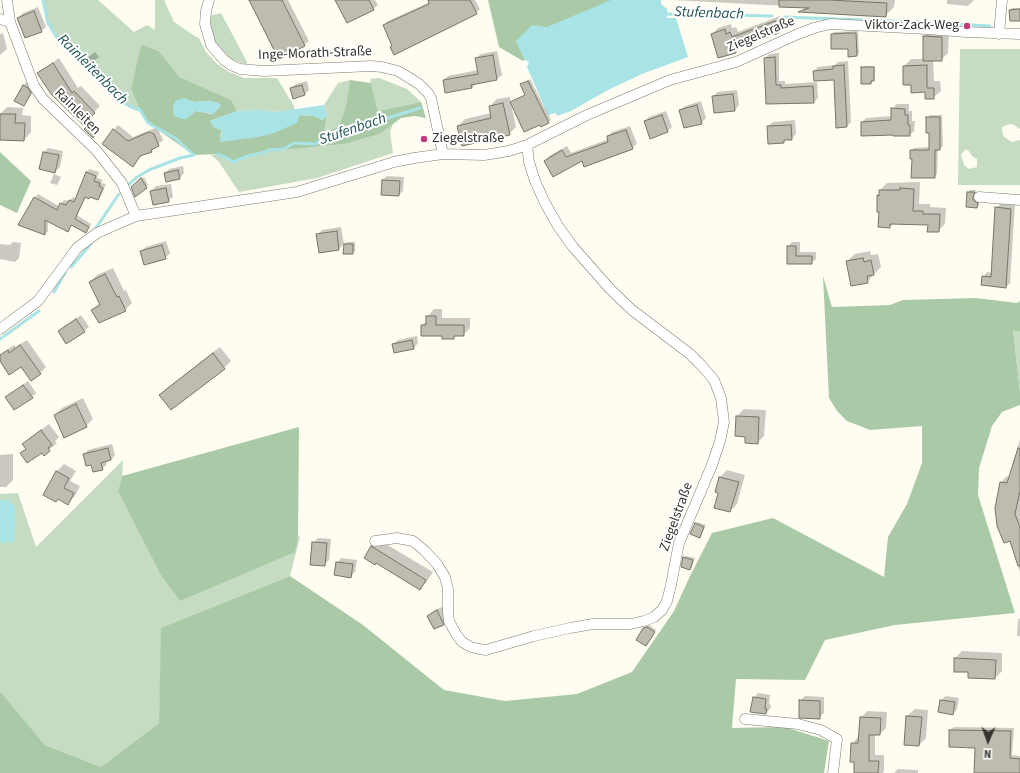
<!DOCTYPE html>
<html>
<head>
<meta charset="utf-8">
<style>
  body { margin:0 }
  #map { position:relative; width:1020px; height:773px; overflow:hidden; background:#fffcf2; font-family:"Source Sans 3",sans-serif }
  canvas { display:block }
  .north { position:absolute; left:968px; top:721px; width:40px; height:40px; -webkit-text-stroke:3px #fff; paint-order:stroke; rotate:182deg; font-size:11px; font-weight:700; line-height:16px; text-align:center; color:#34332e }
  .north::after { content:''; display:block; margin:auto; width:14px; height:18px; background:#34332e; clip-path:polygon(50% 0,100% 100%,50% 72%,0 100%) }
</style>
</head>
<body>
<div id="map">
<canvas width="1020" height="773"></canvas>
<div class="north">N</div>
</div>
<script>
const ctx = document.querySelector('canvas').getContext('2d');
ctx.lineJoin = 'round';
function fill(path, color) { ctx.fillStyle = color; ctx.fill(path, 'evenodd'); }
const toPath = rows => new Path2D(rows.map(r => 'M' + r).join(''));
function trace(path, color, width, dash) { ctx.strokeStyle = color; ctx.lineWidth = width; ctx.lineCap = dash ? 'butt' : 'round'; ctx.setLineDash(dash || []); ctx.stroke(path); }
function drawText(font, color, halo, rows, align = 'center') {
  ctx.font = font + ' "Source Sans 3",sans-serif'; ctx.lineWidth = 4; ctx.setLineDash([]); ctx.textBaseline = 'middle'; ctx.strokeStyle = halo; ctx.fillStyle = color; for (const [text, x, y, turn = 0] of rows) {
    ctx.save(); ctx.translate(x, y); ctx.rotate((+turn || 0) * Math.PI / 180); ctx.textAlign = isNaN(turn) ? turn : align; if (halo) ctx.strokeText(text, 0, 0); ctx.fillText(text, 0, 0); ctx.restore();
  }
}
const green = toPath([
  [43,0,98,0,134,32,147,25,155,30,155,0,164,0,174,22,196,37,199,38,206,52,217,64,229,72,244,78,277,78,294,106,294,110,275,112,261,110,237,111,230,100,178,77,159,51,141,44,131,89,140,110,131,107,116,98,109,88,102,84,82,64,73,50,59,41,48,23],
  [221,13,247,62,246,65,230,58,217,45,211,32,209,16],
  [960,49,1020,49,1020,129,1014,125,1010,124,1002,127,1002,131,1004,137,1012,142,1020,140,1020,185,958,185],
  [965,150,968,150,972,156,977,159,977,167,969,169,964,165,961,155],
  [379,78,407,89,421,102,378,111,370,79],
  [350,80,346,105,339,127,324,132,327,116,324,105,338,83],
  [393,124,390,132,393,153,317,178,239,192,219,162,211,155,218,154,233,162,265,152,345,144,380,134],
  [1013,330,1020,331,1020,391],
  [123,460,122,476,118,491,294,552,298,536,300,537,290,576,162,628,159,723,101,767,45,745,0,691,0,494,18,493,36,547]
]);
const forest = toPath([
  [488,0,661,0,660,13,530,56,523,61,499,47],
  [141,44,159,51,179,77,231,100,237,111,210,121,222,131,220,137,300,115,314,116,322,120,327,116,324,132,339,127,346,105,350,80,371,83,378,111,421,102,426,118,415,116,401,118,380,134,345,144,265,152,233,162,218,154,194,155,148,123,140,110,131,89],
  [183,98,194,102,208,101,219,103,212,114,196,111],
  [0,152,31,181,17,213,0,205],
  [823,276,832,307,890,305,903,300,976,298,1017,303,1020,301,1020,331,1013,331,1020,391,1020,405,1002,412,992,426,979,468,978,495,1015,613,895,625,825,640,805,680,736,679,732,728,785,727,829,741,824,773,0,773,0,691,45,745,101,767,159,723,161,628,290,576,363,625,444,690,505,701,577,694,632,672,674,611,690,576,712,533,773,518,884,577,888,537,907,504,922,463,922,426,870,430,847,421,837,411,829,398],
  [299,427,298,536,295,552,180,601,161,575,118,491,122,476]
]);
const water = toPath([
  [611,0,661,0,661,4,667,9,667,18,676,18,688,57,642,74,608,90,571,111,557,116,556,113,548,115,527,67,529,62,524,59,516,41,532,25,547,27],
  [183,98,194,102,208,101,219,103,221,106,213,114,196,111,186,119,181,119,174,116,173,107,175,101],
  [324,105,327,116,322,120,314,116,300,115,297,123,274,133,258,137,220,142,222,131,213,127,210,121,237,111,261,110,275,112],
  [0,500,9,500,16,509,14,542,0,543]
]);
const shadow = toPath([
  [250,0,288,0,309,41,304,45],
  [336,0,375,0,378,5,373,9],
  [431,0,475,0,480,9,476,13,391,47,393,45,384,25,388,21,430,2],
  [673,0,895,0,894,7,885,16,801,11,805,7],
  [947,0,974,0,968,6,947,4],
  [38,7,46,27,41,31,18,18,23,13],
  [1012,8,1020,8,1020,20,1010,10],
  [780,16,785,27,779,33,742,45,736,52,718,57,712,34,718,28,731,24,732,28,736,27,738,32],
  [931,29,949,30,948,53,941,60,933,60,934,81,940,81,941,91,933,98,926,91,912,84,904,66,911,59,924,59,924,36],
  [858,31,859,53,857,55,832,34,834,32],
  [3,33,7,49,0,55,0,34],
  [497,51,502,75,497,79,476,83,472,88,444,80,448,76,478,70,476,58,481,54],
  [95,52,99,57,91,63,87,58],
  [779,53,779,81,785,81,785,84,817,82,818,98,814,102,767,103,765,58,769,54],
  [59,58,78,88,81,86,100,106,83,123,39,74,45,68],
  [848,61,851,122,847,126,835,78,814,71,818,67,835,65,838,62],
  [864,66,875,66,875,78,871,83,862,68],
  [530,79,551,120,549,122,542,125,511,104,516,127,509,134,458,126,465,119,491,113,490,106,497,99,510,97,511,103,526,95,522,84],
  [28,81,35,88,28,100,24,105,23,86],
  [307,81,309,90,305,94,294,97,291,88,296,84],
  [737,90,739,105,735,110,713,97,717,92],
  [701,101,706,118,701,123,680,110,685,106],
  [897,104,909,104,909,111,912,111,912,121,915,121,914,131,910,135,862,122,866,118,892,116,892,109],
  [7,107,23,108,22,115,31,116,31,132,24,140,0,139,0,114],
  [666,111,672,127,667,131,645,121,649,117],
  [930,115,942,115,943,146,940,149,938,149,937,174,934,177,913,158,911,151,914,148,930,147,930,132,927,118],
  [795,120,796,134,791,139,786,139,783,142,768,126,773,122],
  [91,123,99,130,93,137,85,129],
  [118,125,133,137,155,128,158,129,163,140,151,151,142,155,133,165,103,143],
  [630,126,637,144,632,148,582,159,545,161,549,156,567,146,571,153,609,139,608,136,612,132],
  [48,148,63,151,60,167,55,172,44,152],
  [183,166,184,173,180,178,165,173,169,169],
  [90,169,99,172,97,178,103,180,101,183,106,184,101,196,98,199,90,196,86,197,77,215,91,224,89,228,86,231,72,225,68,230,48,220,48,231,45,234,35,198,38,194,59,206,64,200,69,201,73,197,76,199,86,172],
  [54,174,61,177,57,185,50,183],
  [387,176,404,177,403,191,399,195,383,180],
  [144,177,148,185,146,187,134,185],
  [920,182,919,204,930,204,930,207,946,208,945,224,938,231,929,224,894,223,890,227,880,211,878,196,880,194,880,190,887,183],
  [171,184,173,197,168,201,151,191,156,186],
  [970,190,976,190,974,194,975,198,979,201,979,205,977,207,968,207,968,192],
  [1001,203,1015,204,1010,283,1006,287,983,277,987,272,992,273,996,208],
  [341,227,344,244,339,249,320,252,318,234,322,230],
  [166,241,170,253,165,258,141,251,146,247],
  [13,242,21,243,19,258,15,262,0,259,0,244,10,245],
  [347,242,355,242,355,251,353,253,344,253,345,244],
  [792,242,800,242,800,252,816,252,816,259,811,263,788,263,788,247],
  [870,251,871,255,878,254,881,267,867,282,847,261,855,254],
  [113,268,124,291,126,290,132,303,125,310,92,310,100,303,90,282,97,275],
  [434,309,442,309,442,318,470,318,470,328,463,335,457,335,453,338,422,325,427,321,427,317],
  [81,315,89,327,84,331,59,331,63,327],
  [417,336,418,343,414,348,393,344,398,340],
  [27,340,46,367,40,373,22,365,0,359,0,356,5,351,14,345,16,347],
  [220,347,231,361,224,368,160,395,167,388],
  [28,381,36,393,32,397,6,397],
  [83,398,93,419,86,426,55,415,62,408],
  [744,409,766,410,764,436,757,443,746,436,736,435,737,416],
  [49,424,59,437,55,441,57,443,44,454,42,452,21,453,27,448,24,444,31,437],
  [1020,439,1020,572,1011,540,1001,482,1007,476,1010,477],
  [112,444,115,455,111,460,106,461,107,464,102,469,91,463,84,455,88,450],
  [13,454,13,480,6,487,0,487,0,455],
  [64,464,76,471,70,481,80,486,75,496,68,503,59,498,44,494,57,471],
  [727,470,745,475,737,504,730,511,720,492,720,477],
  [697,522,706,525,700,537,695,524],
  [318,538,331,539,329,560,324,565,313,543],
  [379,540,433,572,427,581,420,588,372,547],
  [686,556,695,558,692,567,690,569,684,558],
  [341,558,357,560,355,572,351,576,337,563],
  [442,607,448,619,443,624,428,616,433,611],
  [1020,618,1020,636,1017,636,1018,620],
  [649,625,656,630,648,643,644,628],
  [962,651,1002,653,1002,671,995,678,969,671,955,658],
  [758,693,770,695,769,704,771,705,770,709,766,713,754,698],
  [805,696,824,697,824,713,819,718,800,701],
  [946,696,959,698,957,709,953,714,941,700],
  [915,709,928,710,926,738,919,745,907,716],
  [867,711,887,712,886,728,880,734,875,734,875,755,884,755,884,771,883,773,855,773,855,761,852,744,858,737,860,737,861,718],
  [954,727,1014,728,1012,755,1020,756,1020,773,975,773,976,747,950,730],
  [898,769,918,770,918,773,894,773]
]);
const stream = toPath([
  [43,0,48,23,59,41,73,50,82,64,102,84,108,88,116,98,131,107,140,110,148,123,175,138,194,155],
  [665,14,772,16],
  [784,17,919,22],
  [937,23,990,26],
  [218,154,227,158,233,162,248,156,265,152,268,150,284,149,294,143,315,144,325,138,340,133,420,108],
  [127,186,137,177,149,170,180,158,194,155],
  [96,228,119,194],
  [71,267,91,244],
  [54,292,65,273],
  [0,339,39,311]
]);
const building = toPath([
  [249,0,282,0,305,46,279,60,249,0],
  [335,0,369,0,374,10,347,23,335,0],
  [428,0,470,0,477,14,394,55,390,47,392,46,383,25,429,4,428,0],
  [779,0,829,0,887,3,886,17,798,12,809,8,779,7,779,0],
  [1020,9,1020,21,1010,21,1009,10,1020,9],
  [34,11,42,32,25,38,17,18,34,11],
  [775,21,779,33,735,48,736,53,718,58,711,34,725,29,726,34,730,32,732,37,775,21],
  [848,33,856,33,857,56,848,57,848,49,831,49,831,34,848,33],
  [923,36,942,37,942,61,923,61,923,36],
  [493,55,497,80,471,85,472,88,445,93,443,80,478,74,475,58,493,55],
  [775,57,776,85,781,85,781,88,813,86,814,103,766,104,764,58,775,57],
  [53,63,72,93,74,91,95,113,83,125,51,94,37,73,53,63],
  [844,65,847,127,836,128,834,80,814,81,813,71,833,69,833,66,844,65],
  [927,65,927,88,934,88,934,99,925,99,925,92,911,93,911,85,903,85,903,66,927,65],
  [861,67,874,67,874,81,871,81,871,84,861,84,861,67],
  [528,81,549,123,541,127,540,125,524,132,510,102,525,95,520,84,528,81],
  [23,85,28,88,31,93,24,106,14,101,23,85],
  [302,85,305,95,293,99,290,88,302,85],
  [733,94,735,111,714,113,712,96,733,94],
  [503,103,510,135,462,146,457,126,491,118,489,106,503,103],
  [697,105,702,124,684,128,679,110,697,105],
  [891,108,905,109,905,115,908,115,908,125,910,125,910,136,893,136,893,135,861,136,861,122,891,120,891,108],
  [0,114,16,114,15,123,25,123,24,141,0,140,0,114],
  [662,115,668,132,650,139,644,121,662,115],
  [926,117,940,117,940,150,935,150,935,178,911,178,912,159,910,159,910,150,929,150,929,133,926,133,926,117],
  [89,124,98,132,93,138,84,129,89,124],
  [791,125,792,140,784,140,784,143,768,144,767,126,791,125],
  [113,129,128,141,149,132,154,134,159,146,151,150,152,152,140,156,133,167,102,144,113,129],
  [626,130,633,149,584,167,582,161,553,177,544,161,562,150,566,157,608,142,607,136,626,130],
  [43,152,59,155,55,173,39,169,43,152],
  [178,170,180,179,166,182,164,173,178,170],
  [86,172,96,176,94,181,100,183,99,186,103,188,98,200,90,197,89,199,85,197,75,219,89,227,86,233,71,225,68,232,45,220,45,235,18,225,34,197,57,210,60,203,66,205,69,200,74,202,86,172],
  [141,178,147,188,135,197,131,187,141,178],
  [382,180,400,181,399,196,381,195,382,180],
  [166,188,169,202,153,205,150,191,166,188],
  [900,188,914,189,913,211,923,211,923,214,940,214,939,232,927,232,928,225,890,224,890,228,878,227,879,212,877,212,877,195,879,196,879,190,900,190,900,188],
  [967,192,975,192,973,197,973,200,978,203,977,208,966,207,967,192],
  [995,207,1011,209,1006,288,981,285,982,276,991,277,995,207],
  [337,231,339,250,319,253,316,234,337,231],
  [344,244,353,244,353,254,343,254,344,244],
  [162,245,166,259,144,265,140,251,162,245],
  [787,246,796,246,796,256,812,256,812,264,787,264,787,246],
  [863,258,864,262,871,260,874,275,867,276,868,283,851,286,846,261,863,258],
  [105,274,117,297,119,296,126,311,99,323,91,310,100,305,89,282,105,274],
  [426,316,436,316,436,325,464,325,464,336,454,336,454,339,442,339,442,336,421,336,421,325,426,325,426,316],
  [76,319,85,332,66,344,58,331,76,319],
  [412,340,414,349,394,353,392,344,412,340],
  [20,345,41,374,31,381,21,367,9,375,0,361,0,355,8,350,9,353,20,345],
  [213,353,225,369,171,410,159,395,213,353],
  [23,385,33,398,14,410,5,397,23,385],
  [76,404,87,427,64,438,54,415,76,404],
  [736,416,759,417,758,444,745,443,745,437,735,436,736,416],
  [41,430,52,445,48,448,50,451,44,456,42,453,27,463,20,453,26,449,22,444,41,430],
  [108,448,111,460,101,463,103,470,93,472,91,465,86,466,83,454,108,448],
  [1018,448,1020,449,1020,491,1015,514,1020,527,1020,566,1018,566,1010,541,1004,543,997,526,995,508,1000,482,1007,483,1018,448],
  [56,471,69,478,64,488,74,493,68,505,58,499,56,502,43,495,56,471],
  [719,477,739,482,730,512,714,508,718,493,715,492,719,477],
  [695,523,704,527,700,538,690,534,695,523],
  [312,542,327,543,325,566,310,565,312,542],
  [371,546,426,580,420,590,376,563,375,565,364,558,371,546],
  [683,557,693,560,690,570,681,567,683,557],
  [336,562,353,564,351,578,334,575,336,562],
  [437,610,444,625,434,629,427,616,437,610],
  [647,627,655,632,646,646,636,640,643,628,647,627],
  [954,658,996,660,995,679,968,678,968,672,954,672,954,658],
  [753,697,766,699,765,709,767,709,766,714,750,712,753,697],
  [799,700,820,701,820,719,799,718,799,700],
  [940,700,955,702,953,715,938,712,940,700],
  [906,716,922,717,919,746,904,745,906,716],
  [860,717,881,718,880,735,869,735,869,761,879,761,878,773,854,773,854,762,850,762,851,743,858,743,860,717],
  [949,730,1011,731,1010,758,1020,759,1020,773,974,773,975,748,949,747,949,730]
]);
const street = toPath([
  [7,0,10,22,34,86,43,99,96,150,122,183,136,216],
  [209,0,206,11,205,24,211,45,224,60,231,65,240,69,264,71,371,66,382,67,398,71,408,77,419,84,428,93,431,98,443,154],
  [0,19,10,22],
  [999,34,1002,0],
  [979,197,1020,200],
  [0,329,38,301,77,248,97,233,136,216,297,192,394,162,414,158,443,154,484,155,509,151,527,145,587,115,670,80,736,62,798,34,814,28,830,24,927,29,966,32,1020,34],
  [375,541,397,538,413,541,425,551,437,564,445,577,448,589,448,612,449,621,456,634,462,642,471,647,479,649,486,650,534,636,570,628,593,624,631,624,644,621,654,617,662,610,667,601,671,585,679,543,712,465,720,441,724,422,721,398,714,380,702,366,690,354,632,310,611,290,573,247,558,226,545,203,535,181,529,162,527,145],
  [745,719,798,724,821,730,837,739,833,773]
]);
const markers = [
  [967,26,4,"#c13a7b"],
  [424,139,4,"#c13a7b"]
];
const poiNames = [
  ["Viktor-Zack-Weg",959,26],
  ["Ziegelstraße",432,139,"left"]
];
const streetNames = [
  ["Ziegelstraße",761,35,-23],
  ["Inge-Morath-Straße",315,54,-2],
  ["Rainleiten",77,112,45],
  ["Ziegelstraße",677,517,-70]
];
const waterNames = [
  ["Stufenbach",709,14,2],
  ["Rainleitenbach",92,70,45],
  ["Stufenbach",353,130,-19]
];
fill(green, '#c5dbc2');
fill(forest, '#aacaa7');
fill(water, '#a8e3e5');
fill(shadow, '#0003');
trace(stream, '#a8e3e5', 3);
fill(building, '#bebbaf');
trace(building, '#777468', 1);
trace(street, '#7e7b70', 11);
trace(street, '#fff', 10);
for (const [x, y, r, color] of markers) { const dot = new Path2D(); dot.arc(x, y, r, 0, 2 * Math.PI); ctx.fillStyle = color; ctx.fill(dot); trace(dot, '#fff', 1.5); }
drawText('14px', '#34332e', '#fff', poiNames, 'right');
drawText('14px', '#34332e', '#fff', streetNames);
drawText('italic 15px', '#225557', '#fff', waterNames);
</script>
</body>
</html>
